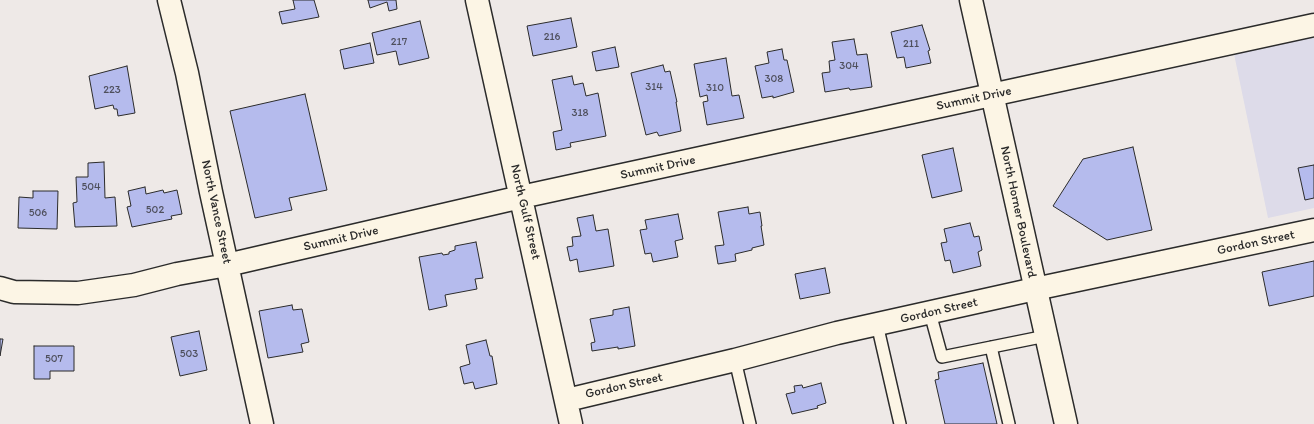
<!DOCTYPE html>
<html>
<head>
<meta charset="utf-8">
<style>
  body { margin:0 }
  canvas { display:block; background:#eee9e7 }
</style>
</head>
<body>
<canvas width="1314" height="424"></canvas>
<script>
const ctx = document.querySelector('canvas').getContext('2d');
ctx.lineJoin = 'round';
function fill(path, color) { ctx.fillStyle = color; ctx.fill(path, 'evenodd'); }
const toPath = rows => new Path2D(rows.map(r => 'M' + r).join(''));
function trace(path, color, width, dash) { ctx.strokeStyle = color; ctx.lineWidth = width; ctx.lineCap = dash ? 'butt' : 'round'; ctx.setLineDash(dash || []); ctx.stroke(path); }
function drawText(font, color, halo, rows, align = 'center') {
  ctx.font = font + ' Itim,sans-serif'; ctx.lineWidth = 3; ctx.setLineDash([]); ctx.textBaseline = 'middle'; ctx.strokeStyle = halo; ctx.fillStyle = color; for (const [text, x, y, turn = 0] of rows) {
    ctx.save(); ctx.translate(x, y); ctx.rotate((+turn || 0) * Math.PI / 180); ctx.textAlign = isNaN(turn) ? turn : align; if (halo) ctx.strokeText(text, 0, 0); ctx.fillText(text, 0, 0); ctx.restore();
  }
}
const built = toPath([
  [1314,33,1314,208,1268,218,1233,49]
]);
const building = toPath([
  [293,0,314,0,319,17,282,24,279,12,295,9,293,0],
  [368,0,396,0,397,9,389,11,387,2,370,8,368,0],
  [571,18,577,47,533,56,527,26,571,18],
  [420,21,429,58,399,65,396,51,377,55,372,33,420,21],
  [922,25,930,50,928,51,931,63,906,68,904,57,897,58,891,32,922,25],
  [854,39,857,55,867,54,872,87,850,90,849,88,825,92,822,73,830,72,829,61,835,60,832,42,854,39],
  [370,43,374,63,344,69,340,50,370,43],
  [615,47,619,67,596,71,592,52,615,47],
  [782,49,784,60,787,60,794,92,773,98,773,96,762,98,755,66,769,63,767,52,782,49],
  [726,58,732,96,739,95,744,118,707,125,703,102,708,101,707,95,700,97,694,64,726,58],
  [663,65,665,72,670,71,677,102,676,102,681,131,659,136,657,132,646,135,631,73,663,65],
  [127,66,135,113,118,116,117,109,114,109,113,105,95,109,89,76,127,66],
  [572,76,574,85,583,83,586,96,598,93,606,136,570,143,571,147,556,150,553,132,562,130,552,80,572,76],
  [305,94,327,190,289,198,292,210,255,218,230,111,305,94],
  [1133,147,1152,230,1107,240,1053,206,1083,159,1133,147],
  [953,148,962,191,932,198,922,155,953,148],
  [104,162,105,198,115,197,117,226,75,227,73,203,77,202,76,177,88,177,88,163,104,162],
  [1314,165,1314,198,1305,200,1298,168,1314,165],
  [145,187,146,194,163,190,164,193,177,190,182,214,171,216,172,219,132,227,127,207,131,206,128,191,145,187],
  [33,191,58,191,57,229,18,228,19,197,33,198,33,191],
  [748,207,749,214,760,212,762,226,761,226,764,245,752,248,752,250,735,254,736,261,718,264,715,246,724,245,718,212,748,207],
  [678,214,683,239,675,241,678,257,653,262,651,253,645,254,640,230,647,229,645,220,678,214],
  [593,215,596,231,608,229,614,266,579,272,577,259,570,261,567,247,573,246,572,237,581,236,577,218,593,215],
  [970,223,974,237,979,236,982,250,978,252,981,266,953,273,950,260,945,261,941,243,947,242,944,229,970,223],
  [476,242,483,278,475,279,477,289,445,295,447,306,429,310,419,257,442,253,443,255,449,254,449,252,455,250,455,246,476,242],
  [1314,261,1314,296,1269,306,1262,272,1314,261],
  [825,268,830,293,800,299,795,274,825,268],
  [292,305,293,310,302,309,309,342,301,344,303,352,268,358,259,311,292,305],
  [629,307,635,346,618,349,618,347,592,351,591,343,595,342,590,319,613,315,613,310,629,307],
  [199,331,207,370,180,376,171,337,199,331],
  [0,339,3,339,0,356,0,339],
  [486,340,490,356,492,356,497,384,475,389,473,382,464,384,460,367,470,364,466,345,486,340],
  [34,346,74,346,74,371,50,371,50,379,34,379,34,346],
  [983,363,997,424,945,424,935,380,939,379,938,372,983,363],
  [821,383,826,403,817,406,818,408,792,414,786,394,795,392,794,386,802,385,803,388,821,383]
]);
const lane = toPath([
  [930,313,942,357,1046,336],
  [877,324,900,424],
  [991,347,1009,424],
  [735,360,750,424]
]);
const street = toPath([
  [169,0,187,73,211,192,262,424],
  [477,0,571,424],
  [0,288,14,292,78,293,134,285,177,274,227,265,521,197,1314,25],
  [567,400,735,360,837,333,1035,289,1314,230]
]);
const primary = toPath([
  [971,0,1066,424]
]);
const numberNames = [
  ["216",552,37],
  ["217",399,42],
  ["211",911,44],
  ["304",849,66],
  ["308",774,79],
  ["314",654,87],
  ["310",715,88],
  ["223",112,90],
  ["318",580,113],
  ["504",91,187],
  ["502",155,210],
  ["506",38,213],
  ["503",189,354],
  ["507",54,359]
];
const streetNames = [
  ["Summit Drive",974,99,-12],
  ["Summit Drive",658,168,-12],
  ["North Vance Street",216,212,78],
  ["North Gulf Street",525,212,77],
  ["North Horner Boulevard",1018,212,78],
  ["Summit Drive",341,239,-13],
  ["Gordon Street",1256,243,-12],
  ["Gordon Street",939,311,-13],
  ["Gordon Street",624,386,-13]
];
fill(built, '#dddbe9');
fill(building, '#b5bbed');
trace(building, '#2b2b2b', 1);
trace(lane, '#2b2b2b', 14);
trace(street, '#2b2b2b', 25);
trace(primary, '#2b2b2b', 25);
trace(lane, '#fcf5e5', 11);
trace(street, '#fcf5e5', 22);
trace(primary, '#fcf5e5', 22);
drawText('11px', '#4e4f5c', null, numberNames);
drawText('13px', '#2b2b2b', '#fcf5e5', streetNames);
</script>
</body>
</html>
